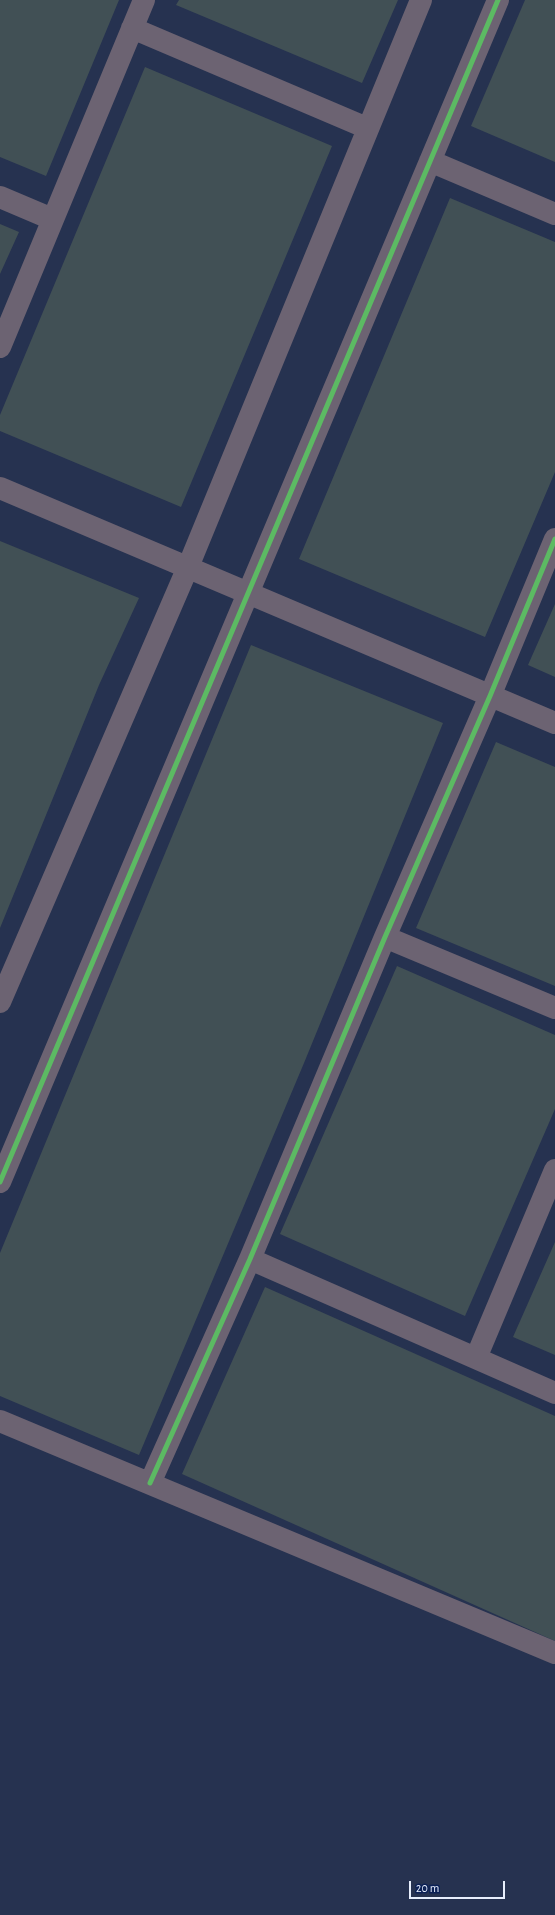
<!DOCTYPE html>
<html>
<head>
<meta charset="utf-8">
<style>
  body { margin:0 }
  #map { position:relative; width:555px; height:1915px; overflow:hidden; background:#263250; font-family:"Alegreya Sans",sans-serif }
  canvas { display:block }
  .scale { position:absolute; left:409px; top:1881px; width:96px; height:18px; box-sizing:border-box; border:2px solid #e7eefc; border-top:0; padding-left:5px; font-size:12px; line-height:14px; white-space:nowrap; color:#e7eefc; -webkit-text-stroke:3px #0b2056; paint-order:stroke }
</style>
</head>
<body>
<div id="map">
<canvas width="555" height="1915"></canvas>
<div class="scale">20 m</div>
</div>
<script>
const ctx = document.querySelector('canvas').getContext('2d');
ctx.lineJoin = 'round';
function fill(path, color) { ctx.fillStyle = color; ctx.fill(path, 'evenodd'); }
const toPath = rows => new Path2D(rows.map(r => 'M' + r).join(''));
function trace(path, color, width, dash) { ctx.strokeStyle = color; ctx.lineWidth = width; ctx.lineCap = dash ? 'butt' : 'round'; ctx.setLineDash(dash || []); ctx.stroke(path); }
const building = toPath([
  [0,0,119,0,46,176,0,157],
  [179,0,398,0,362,83,176,5],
  [525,0,555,0,555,162,471,126],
  [145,67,332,146,181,507,0,431,0,415],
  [450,198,555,242,555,472,485,637,299,559],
  [0,224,19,232,0,274],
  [0,541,139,598,99,685,0,928],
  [555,604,555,677,528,665],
  [251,645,443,723,304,1063,139,1455,0,1396,0,1253],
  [496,742,555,767,555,986,416,928],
  [397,966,555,1035,555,1109,465,1316,280,1234],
  [555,1242,555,1355,513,1337],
  [265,1287,555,1416,555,1641,182,1474]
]);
const minor = toPath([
  [132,28,367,128],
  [430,161,555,214],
  [0,197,52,219],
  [0,347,144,0],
  [0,488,555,723],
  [385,937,555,1008],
  [0,1002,188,567,421,0],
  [0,1182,498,0],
  [250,1259,555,1393],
  [476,1358,555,1170],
  [0,1421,555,1653],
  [150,1483,250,1259,385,937,490,696,555,539]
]);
const cycleway = toPath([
  [0,1182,498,0],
  [150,1483,250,1259,385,937,490,696,555,539]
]);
fill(building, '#415055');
trace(minor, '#6c6372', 22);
trace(cycleway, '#5cba63', 5);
</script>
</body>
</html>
